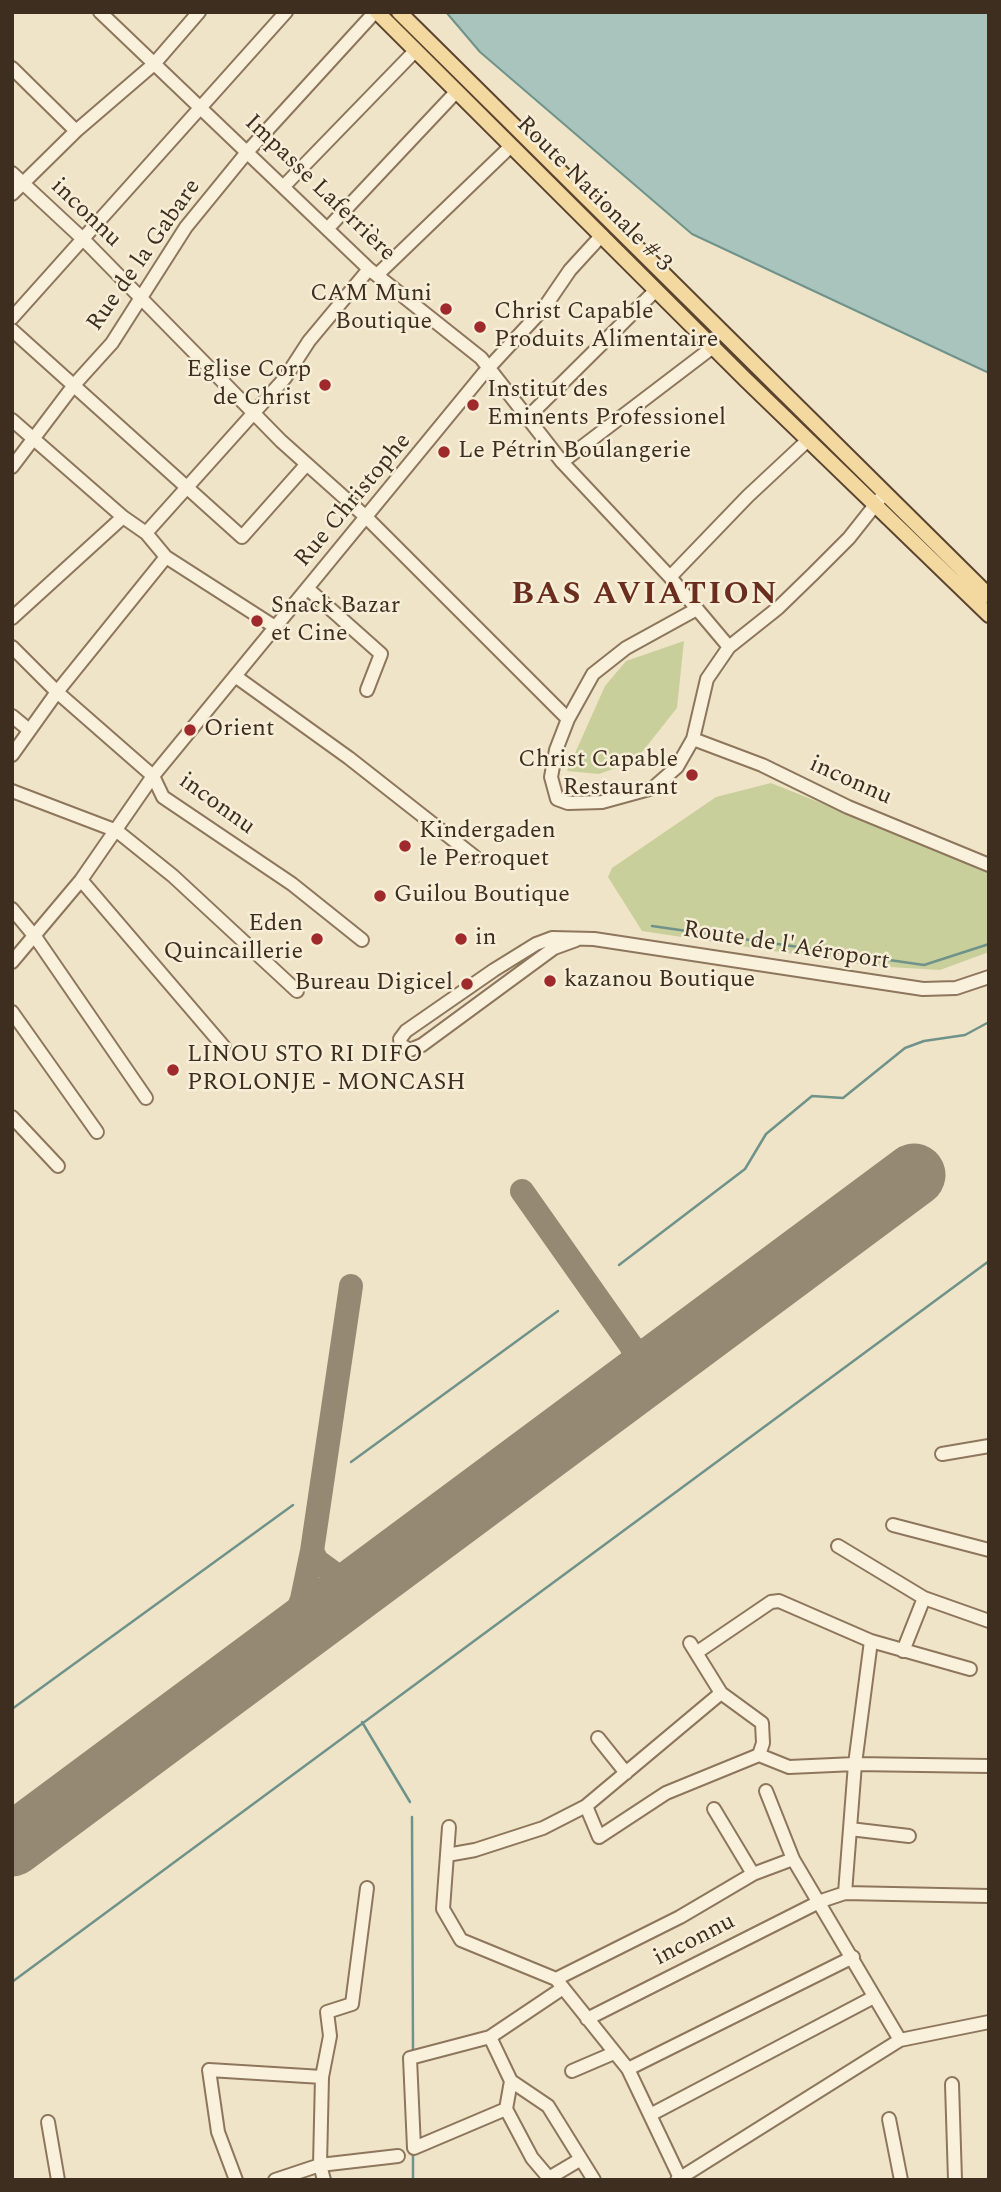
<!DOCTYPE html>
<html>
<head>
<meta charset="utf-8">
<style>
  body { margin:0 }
  #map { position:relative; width:1001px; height:2192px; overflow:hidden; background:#f0e4c8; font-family:Spectral,serif }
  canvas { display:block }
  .frame { position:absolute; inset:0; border:14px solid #3d2e20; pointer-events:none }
</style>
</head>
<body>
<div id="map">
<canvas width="1001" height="2192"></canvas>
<div class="frame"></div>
</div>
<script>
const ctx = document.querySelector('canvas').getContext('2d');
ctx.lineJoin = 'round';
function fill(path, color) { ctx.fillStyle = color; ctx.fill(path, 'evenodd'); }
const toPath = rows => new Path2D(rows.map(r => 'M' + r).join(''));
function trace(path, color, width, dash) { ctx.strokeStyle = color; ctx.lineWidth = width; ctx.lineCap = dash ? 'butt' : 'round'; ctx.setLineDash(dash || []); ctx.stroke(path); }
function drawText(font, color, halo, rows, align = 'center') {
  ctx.font = font + ' Spectral,serif'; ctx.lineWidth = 5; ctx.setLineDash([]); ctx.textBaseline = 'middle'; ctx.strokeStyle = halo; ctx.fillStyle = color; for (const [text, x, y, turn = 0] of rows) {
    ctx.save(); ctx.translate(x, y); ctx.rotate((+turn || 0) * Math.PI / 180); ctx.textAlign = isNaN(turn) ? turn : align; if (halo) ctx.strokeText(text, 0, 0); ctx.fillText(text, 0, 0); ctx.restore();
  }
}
const green = toPath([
  [684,641,677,708,635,761,599,774,567,771,605,686,626,661],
  [771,783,989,870,989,952,940,970,872,966,642,931,608,877,612,868,716,797]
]);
const water = toPath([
  [446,12,989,12,989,373,692,234,480,52,446,12]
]);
const stream = toPath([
  [652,926,924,965,989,944],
  [619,1265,745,1169,766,1134,812,1096,843,1098,905,1048,924,1041,965,1035,989,1022],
  [351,1462,558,1311],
  [12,1709,293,1505],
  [362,1722,410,1802],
  [412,1817,413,2052],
  [12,1982,989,1261],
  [413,2153,413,2180]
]);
const taxiway = toPath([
  [522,1191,632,1347,647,1356,674,1354],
  [626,1389,637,1368,632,1347],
  [312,1551,317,1561,339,1577,370,1579],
  [286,1641,302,1599,312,1551,351,1286]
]);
const runway = toPath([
  [12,1845,914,1175]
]);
const minor = toPath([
  [100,12,369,269,481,358,562,462,670,577,729,647],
  [12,68,76,131],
  [12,173,84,240,281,441,366,517,568,719],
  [284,186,416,50],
  [12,194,76,131,154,64,199,12],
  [329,227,457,91],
  [377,275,511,146],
  [12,318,286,12],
  [12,330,242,537,306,465],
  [526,419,656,290],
  [12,420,123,517,146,533,166,557,275,627],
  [562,462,713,347],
  [12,467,74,385,112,343,186,227,248,151,375,12],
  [146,533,285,378,309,341,369,269],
  [670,577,748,496,808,440],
  [308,589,381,654,367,690],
  [695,610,626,648,593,674,568,719,556,750,551,777,557,799,568,803,602,802,653,788,677,767,693,739,707,679,729,647,778,608,813,574,849,538,883,495],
  [12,618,123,517],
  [12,647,57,692,153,776,163,797,292,884,362,940],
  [235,676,349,758,475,857],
  [12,716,29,730],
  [693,739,762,765,848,807,989,865],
  [12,755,57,692,166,557],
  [12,791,117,831,173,876,297,991],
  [81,880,224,1047],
  [12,909,36,938,146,1098],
  [576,940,554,948,422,1045,410,1050,401,1045,400,1039,406,1031,494,970,536,944,552,938,594,939,923,989,956,988,989,977],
  [12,962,81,880,153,776,483,374,544,308,570,270,602,235],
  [12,1012,97,1132],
  [12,1117,58,1166],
  [942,1454,989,1446],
  [893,1525,989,1550],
  [838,1546,924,1598,989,1621],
  [690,1643,721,1693],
  [903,1651,924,1598],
  [696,1653,771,1602,779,1601,871,1641,970,1669],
  [598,1738,626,1773],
  [766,1791,793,1859,900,2040],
  [586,1806,599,1837,666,1793,759,1755,789,1767,855,1764,989,1766],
  [714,1809,753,1874],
  [449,1827,443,1909,461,1940,556,1979,628,2069,680,2178],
  [850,1829,909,1836],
  [447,1855,475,1850,543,1828,586,1806,721,1693,762,1723,763,1743,759,1755],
  [845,1893,855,1764,871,1641],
  [556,1979,680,1917,753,1874,793,1859],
  [587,2019,821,1901,845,1893,989,1896],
  [490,2037,511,2081,548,2106,594,2180],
  [628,2069,853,1957],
  [572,2071,614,2053],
  [511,2081,506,2109,532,2158,549,2178,581,2159],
  [952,2084,955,2180],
  [506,2109,414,2148,410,2058,490,2037,563,1988],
  [650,2115,874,1997],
  [889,2119,901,2180],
  [48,2122,58,2180],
  [236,2180,218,2132,209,2070,322,2077],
  [275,2180,320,2165,398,2156],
  [324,2180,320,2165,322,2077,330,2036,327,2012,352,2004,367,1888],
  [677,2180,900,2040,989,2022]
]);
const major = toPath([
  [377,12,745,379,989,615],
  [399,12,989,596]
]);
const markers = [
  [446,309,7,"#9e2a2b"],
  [480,327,7,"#9e2a2b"],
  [325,385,7,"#9e2a2b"],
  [473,405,7,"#9e2a2b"],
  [444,452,7,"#9e2a2b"],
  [257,621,7,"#9e2a2b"],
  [190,730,7,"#9e2a2b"],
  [692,775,7,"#9e2a2b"],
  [405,846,7,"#9e2a2b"],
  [380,896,7,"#9e2a2b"],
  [317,939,7,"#9e2a2b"],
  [461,939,7,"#9e2a2b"],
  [550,981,7,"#9e2a2b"],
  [467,984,7,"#9e2a2b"],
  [173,1070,7,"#9e2a2b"]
];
const streetNames = [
  ["Impasse Laferrière",319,189,44],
  ["Route Nationale # 3",593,195,45],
  ["inconnu",85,214,44],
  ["Rue de la Gabare",145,256,-55],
  ["Rue Christophe",354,501,-50],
  ["inconnu",850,782,24],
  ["inconnu",216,805,36],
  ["Route de l'Aéroport",786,947,9],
  ["inconnu",695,1941,-27]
];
const poiNames = [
  ["CAM Muni",432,295,"right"],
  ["Boutique",432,323,"right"],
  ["Christ Capable",494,313],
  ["Produits Alimentaire",494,341],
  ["Eglise Corp",311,371,"right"],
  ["de Christ",311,399,"right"],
  ["Institut des",487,391],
  ["Eminents Professionel",487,419],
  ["Le Pétrin Boulangerie",458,452],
  ["Snack Bazar",271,607],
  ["et Cine",271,635],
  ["Orient",204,730],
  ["Christ Capable",678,761,"right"],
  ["Restaurant",678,789,"right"],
  ["Kindergaden",419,832],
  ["le Perroquet",419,860],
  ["Guilou Boutique",394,896],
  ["Eden",303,925,"right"],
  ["Quincaillerie",303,953,"right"],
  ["in",475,939],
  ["kazanou Boutique",564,981],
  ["Bureau Digicel",453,984,"right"],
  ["LINOU STO RI DIFO",187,1056],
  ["PROLONJE - MONCASH",187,1084]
];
const districtNames = [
  ["BAS AVIATION",645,597]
];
fill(green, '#c9cf9b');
fill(water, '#a9c4bc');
trace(water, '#6f938a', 2);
trace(stream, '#6f938a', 2.5);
trace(taxiway, '#968974', 24);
trace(runway, '#968974', 63);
trace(minor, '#8d765c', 16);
trace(major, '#5b4430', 18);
trace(minor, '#faf1dc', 12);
trace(major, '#f3d9a0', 14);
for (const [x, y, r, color] of markers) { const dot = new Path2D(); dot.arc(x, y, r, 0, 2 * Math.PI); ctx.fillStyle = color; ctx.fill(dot); trace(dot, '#f7eed8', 2.5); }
drawText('24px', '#3d2e20', '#f7eed8', streetNames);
drawText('24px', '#3d2e20', '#f7eed8', poiNames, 'left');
ctx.letterSpacing = '2px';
drawText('bold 32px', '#6b2e1e', '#f7eed8', districtNames);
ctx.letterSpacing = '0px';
</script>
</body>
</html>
